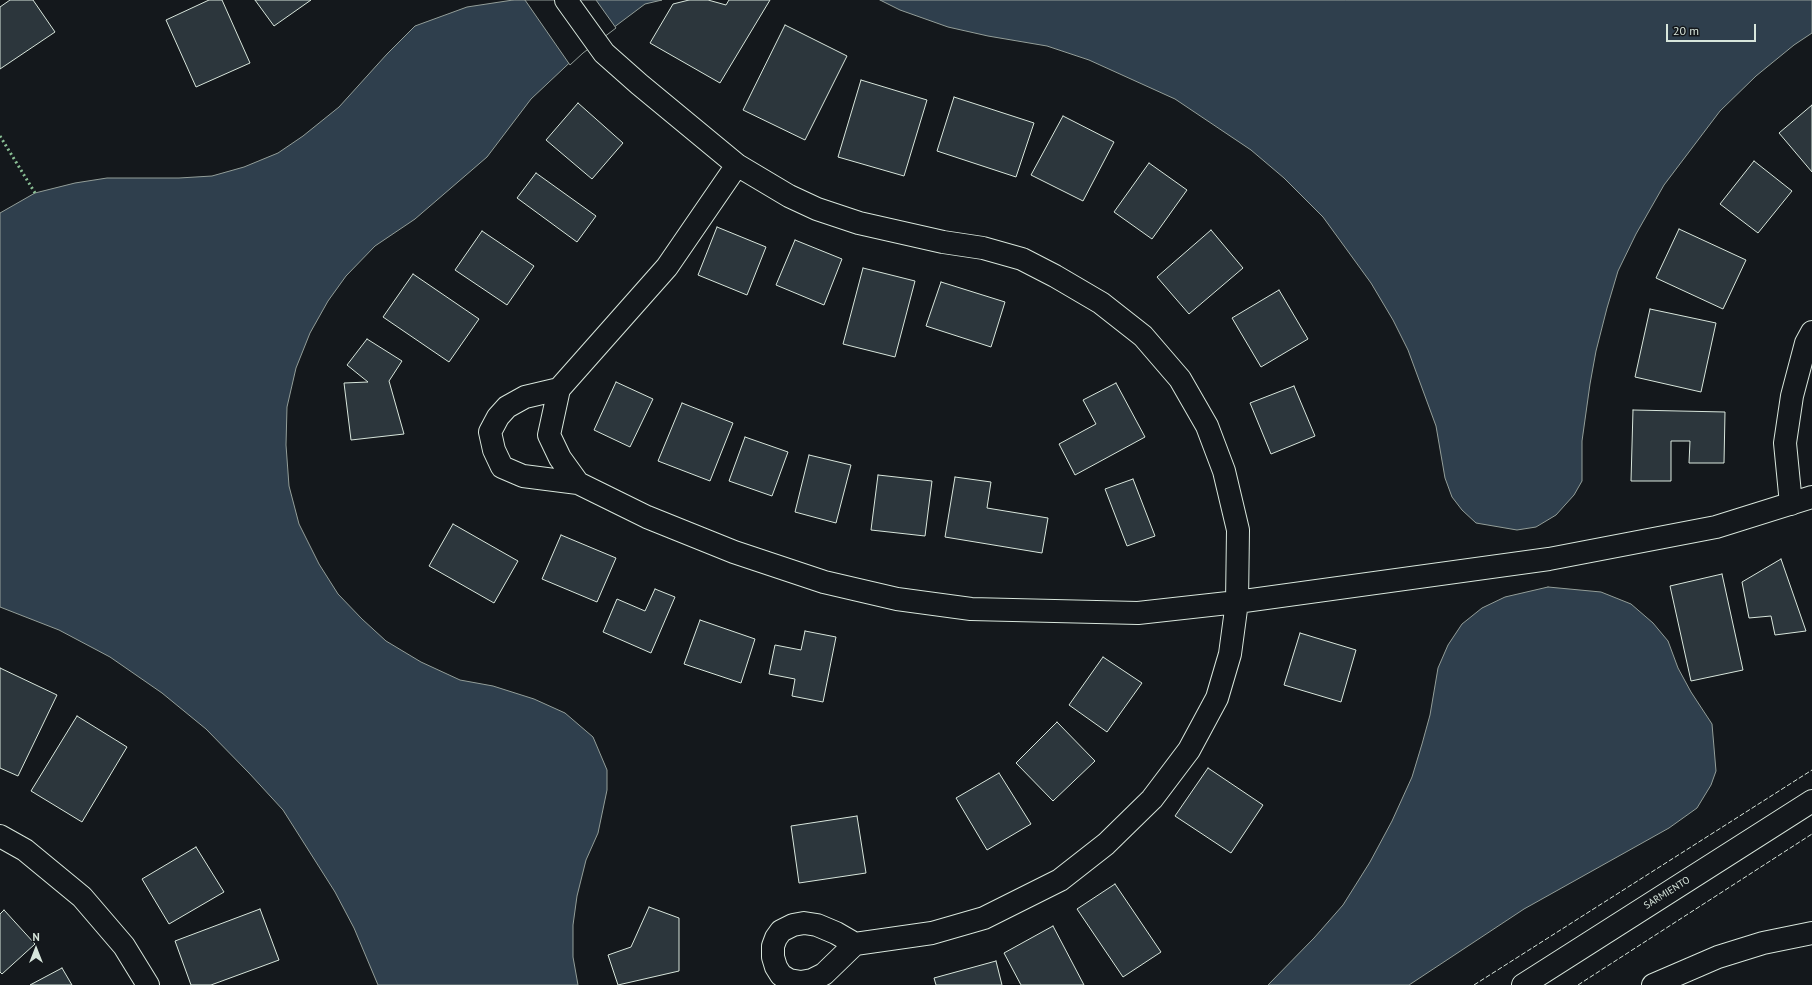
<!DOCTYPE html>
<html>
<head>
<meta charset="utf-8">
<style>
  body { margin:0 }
  #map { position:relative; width:1812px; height:985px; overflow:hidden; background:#14181c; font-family:"PT Sans",sans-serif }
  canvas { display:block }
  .north { position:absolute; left:16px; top:929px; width:40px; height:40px; -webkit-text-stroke:3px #14181c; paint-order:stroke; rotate:0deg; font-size:11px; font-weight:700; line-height:16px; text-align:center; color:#d8e6dc }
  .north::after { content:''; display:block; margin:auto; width:14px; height:18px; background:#d8e6dc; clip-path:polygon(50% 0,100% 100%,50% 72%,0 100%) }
  .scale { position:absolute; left:1666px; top:24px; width:90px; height:18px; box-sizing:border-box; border:2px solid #d8e6dc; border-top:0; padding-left:5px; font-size:12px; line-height:14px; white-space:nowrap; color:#d8e6dc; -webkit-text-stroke:3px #14181c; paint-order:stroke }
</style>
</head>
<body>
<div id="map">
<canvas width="1812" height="985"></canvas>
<div class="north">N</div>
<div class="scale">20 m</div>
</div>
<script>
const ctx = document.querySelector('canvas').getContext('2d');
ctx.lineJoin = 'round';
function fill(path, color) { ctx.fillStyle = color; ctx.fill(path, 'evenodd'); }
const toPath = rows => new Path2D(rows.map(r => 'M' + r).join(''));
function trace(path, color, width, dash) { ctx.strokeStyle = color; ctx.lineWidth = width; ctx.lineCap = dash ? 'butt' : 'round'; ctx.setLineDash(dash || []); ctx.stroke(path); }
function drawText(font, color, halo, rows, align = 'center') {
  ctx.font = font + ' "PT Sans",sans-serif'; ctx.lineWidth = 3; ctx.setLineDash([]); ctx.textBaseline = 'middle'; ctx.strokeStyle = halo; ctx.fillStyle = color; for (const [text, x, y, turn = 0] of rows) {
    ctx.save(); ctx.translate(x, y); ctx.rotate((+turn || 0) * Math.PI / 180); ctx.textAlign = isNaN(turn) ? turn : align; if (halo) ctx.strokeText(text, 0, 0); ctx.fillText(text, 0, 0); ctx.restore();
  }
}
const water = toPath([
  [513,0,662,0,645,4,581,52,531,99,487,157,415,219,375,246,346,276,328,301,310,333,296,368,287,407,286,445,289,486,299,524,319,564,338,594,362,619,386,641,421,662,460,680,493,686,534,699,565,713,593,737,607,770,607,790,598,833,586,860,577,896,573,925,573,957,578,985,378,985,354,928,335,892,283,810,249,773,206,729,162,693,110,657,59,630,0,607,0,213,35,193,75,183,107,178,179,178,212,176,244,167,278,153,303,136,339,107,387,54,415,26,467,7,513,0],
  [880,0,1812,0,1812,33,1794,45,1756,76,1720,111,1664,185,1636,234,1618,271,1607,308,1596,351,1590,384,1582,441,1582,481,1574,495,1556,515,1536,527,1517,530,1476,523,1462,510,1452,497,1445,478,1436,426,1408,350,1393,320,1371,283,1323,217,1284,178,1251,150,1175,99,1089,60,1047,46,988,36,948,27,900,10,880,0],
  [1548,587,1601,592,1631,604,1653,623,1668,641,1678,668,1691,692,1712,724,1716,771,1711,785,1697,808,1669,828,1524,909,1409,985,1268,985,1314,938,1343,905,1370,862,1392,821,1412,777,1422,744,1430,715,1438,668,1448,645,1462,624,1482,608,1505,597,1548,587]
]);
const pier = toPath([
  [525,0,596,0,616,28,583,53,570,65,525,0]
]);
const building = toPath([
  [10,0,33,0,55,32,0,69,0,7,10,0],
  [209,0,222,0,250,63,196,87,166,20,209,0],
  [255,0,311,0,274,26,255,0],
  [689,0,708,0,726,5,729,0,770,0,720,83,650,43,673,4,689,0],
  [785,25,847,56,805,140,743,110,785,25],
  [861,80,927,100,904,176,838,157,861,80],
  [954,97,1034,123,1016,177,937,151,954,97],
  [578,103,623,143,592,179,546,140,578,103],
  [1812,105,1812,172,1779,133,1812,105],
  [1063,116,1114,142,1083,201,1031,175,1063,116],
  [1754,161,1792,191,1758,233,1720,204,1754,161],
  [1149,163,1187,190,1152,239,1114,212,1149,163],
  [536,173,596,216,577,242,517,198,536,173],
  [717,227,766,247,747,295,698,275,717,227],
  [1679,229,1746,260,1723,309,1656,278,1679,229],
  [1211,230,1243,268,1189,314,1157,277,1211,230],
  [482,231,534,266,507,305,455,270,482,231],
  [795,240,842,259,824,305,776,285,795,240],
  [863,268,915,281,895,357,843,344,863,268],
  [413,274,479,319,449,362,383,317,413,274],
  [941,282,1005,302,991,347,926,326,941,282],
  [1279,290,1308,339,1261,367,1232,318,1279,290],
  [1650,309,1716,323,1701,392,1635,377,1650,309],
  [367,339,402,361,389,381,404,434,351,440,344,383,368,382,347,365,367,339],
  [616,382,653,399,630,447,594,430,616,382],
  [1116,383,1145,437,1075,475,1059,444,1096,424,1083,400,1116,383],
  [1294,386,1315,436,1271,454,1250,403,1294,386],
  [682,403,733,423,710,481,658,461,682,403],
  [1633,410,1725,412,1724,463,1689,463,1690,441,1671,441,1671,481,1631,481,1633,410],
  [745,437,788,452,772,496,729,481,745,437],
  [809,455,851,465,836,523,795,512,809,455],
  [878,475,932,481,925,536,871,530,878,475],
  [955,477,991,482,987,508,1048,518,1042,553,945,537,955,477],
  [1133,479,1155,536,1127,546,1105,489,1133,479],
  [453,524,518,561,494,603,429,566,453,524],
  [561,535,616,558,597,602,542,579,561,535],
  [1781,559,1806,631,1775,635,1771,616,1749,618,1742,582,1781,559],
  [1722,574,1743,670,1691,681,1670,586,1722,574],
  [655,589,675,597,651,653,603,632,617,599,645,611,655,589],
  [700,620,755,639,741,683,684,664,700,620],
  [805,631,836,637,823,702,792,696,795,679,769,674,775,645,801,650,805,631],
  [1300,633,1356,650,1341,702,1284,685,1300,633],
  [1103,657,1142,683,1107,732,1069,705,1103,657],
  [0,668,57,695,18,776,0,768,0,668],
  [77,716,127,747,82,822,31,791,77,716],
  [1057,722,1095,761,1053,801,1016,763,1057,722],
  [1208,768,1263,805,1231,853,1175,816,1208,768],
  [999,773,1031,824,987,850,956,798,999,773],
  [857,816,866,873,799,883,791,826,857,816],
  [196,847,224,892,169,924,142,879,196,847],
  [1115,884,1161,952,1123,977,1077,909,1115,884],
  [649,907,679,918,679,971,618,985,608,955,631,947,649,907],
  [260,909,279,960,211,985,191,985,175,941,260,909],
  [4,910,35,944,2,974,0,972,0,914,4,910],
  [1053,926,1084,985,1021,985,1004,953,1053,926],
  [996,961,1002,985,936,985,934,978,996,961],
  [62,968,72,985,30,985,62,968]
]);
const street = toPath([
  [566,0,604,53,639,84,737,165,789,196,817,209,859,223,943,242,983,248,1022,259,1055,276,1101,303,1143,336,1180,379,1207,426,1224,471,1238,530,1237,602,1230,654,1217,698,1189,750,1152,799,1106,844,1060,880,984,918,932,933,855,944,824,974,812,980,801,982,789,980,781,975,776,967,773,957,773,946,776,938,781,931,793,925,804,923,817,925,836,933,855,944],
  [737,165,667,267,559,389,549,435,560,458,578,483,647,517,734,552,824,582,897,599,971,609,1138,613,1237,602,1549,559,1716,527,1812,497],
  [559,389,525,397,507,407,498,417,490,432,494,450,502,467,523,476,578,483],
  [1791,504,1785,443,1792,396,1806,343,1812,332],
  [0,836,25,850,82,897,124,946,148,985],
  [1523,985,1812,801],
  [1653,985,1718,957,1763,943,1812,933]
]);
const hedge = toPath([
  [0,136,35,193]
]);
const fence = toPath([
  [1474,985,1812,770],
  [1578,985,1812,834]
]);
const streetNames = [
  ["SARMIENTO",1667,893,-32]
];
fill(water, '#2f3f4d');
trace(water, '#939e99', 1);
fill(pier, '#14181c');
trace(pier, '#939e99', 1);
fill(building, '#2c363c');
trace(building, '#d8e6dc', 1);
trace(street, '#d8e6dc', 24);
trace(street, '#14181c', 22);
trace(hedge, '#8ac095', 3, [2, 3]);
trace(fence, '#d8e6dc', 1, [5, 2]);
drawText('10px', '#d8e6dc', '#14181c', streetNames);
</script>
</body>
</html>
